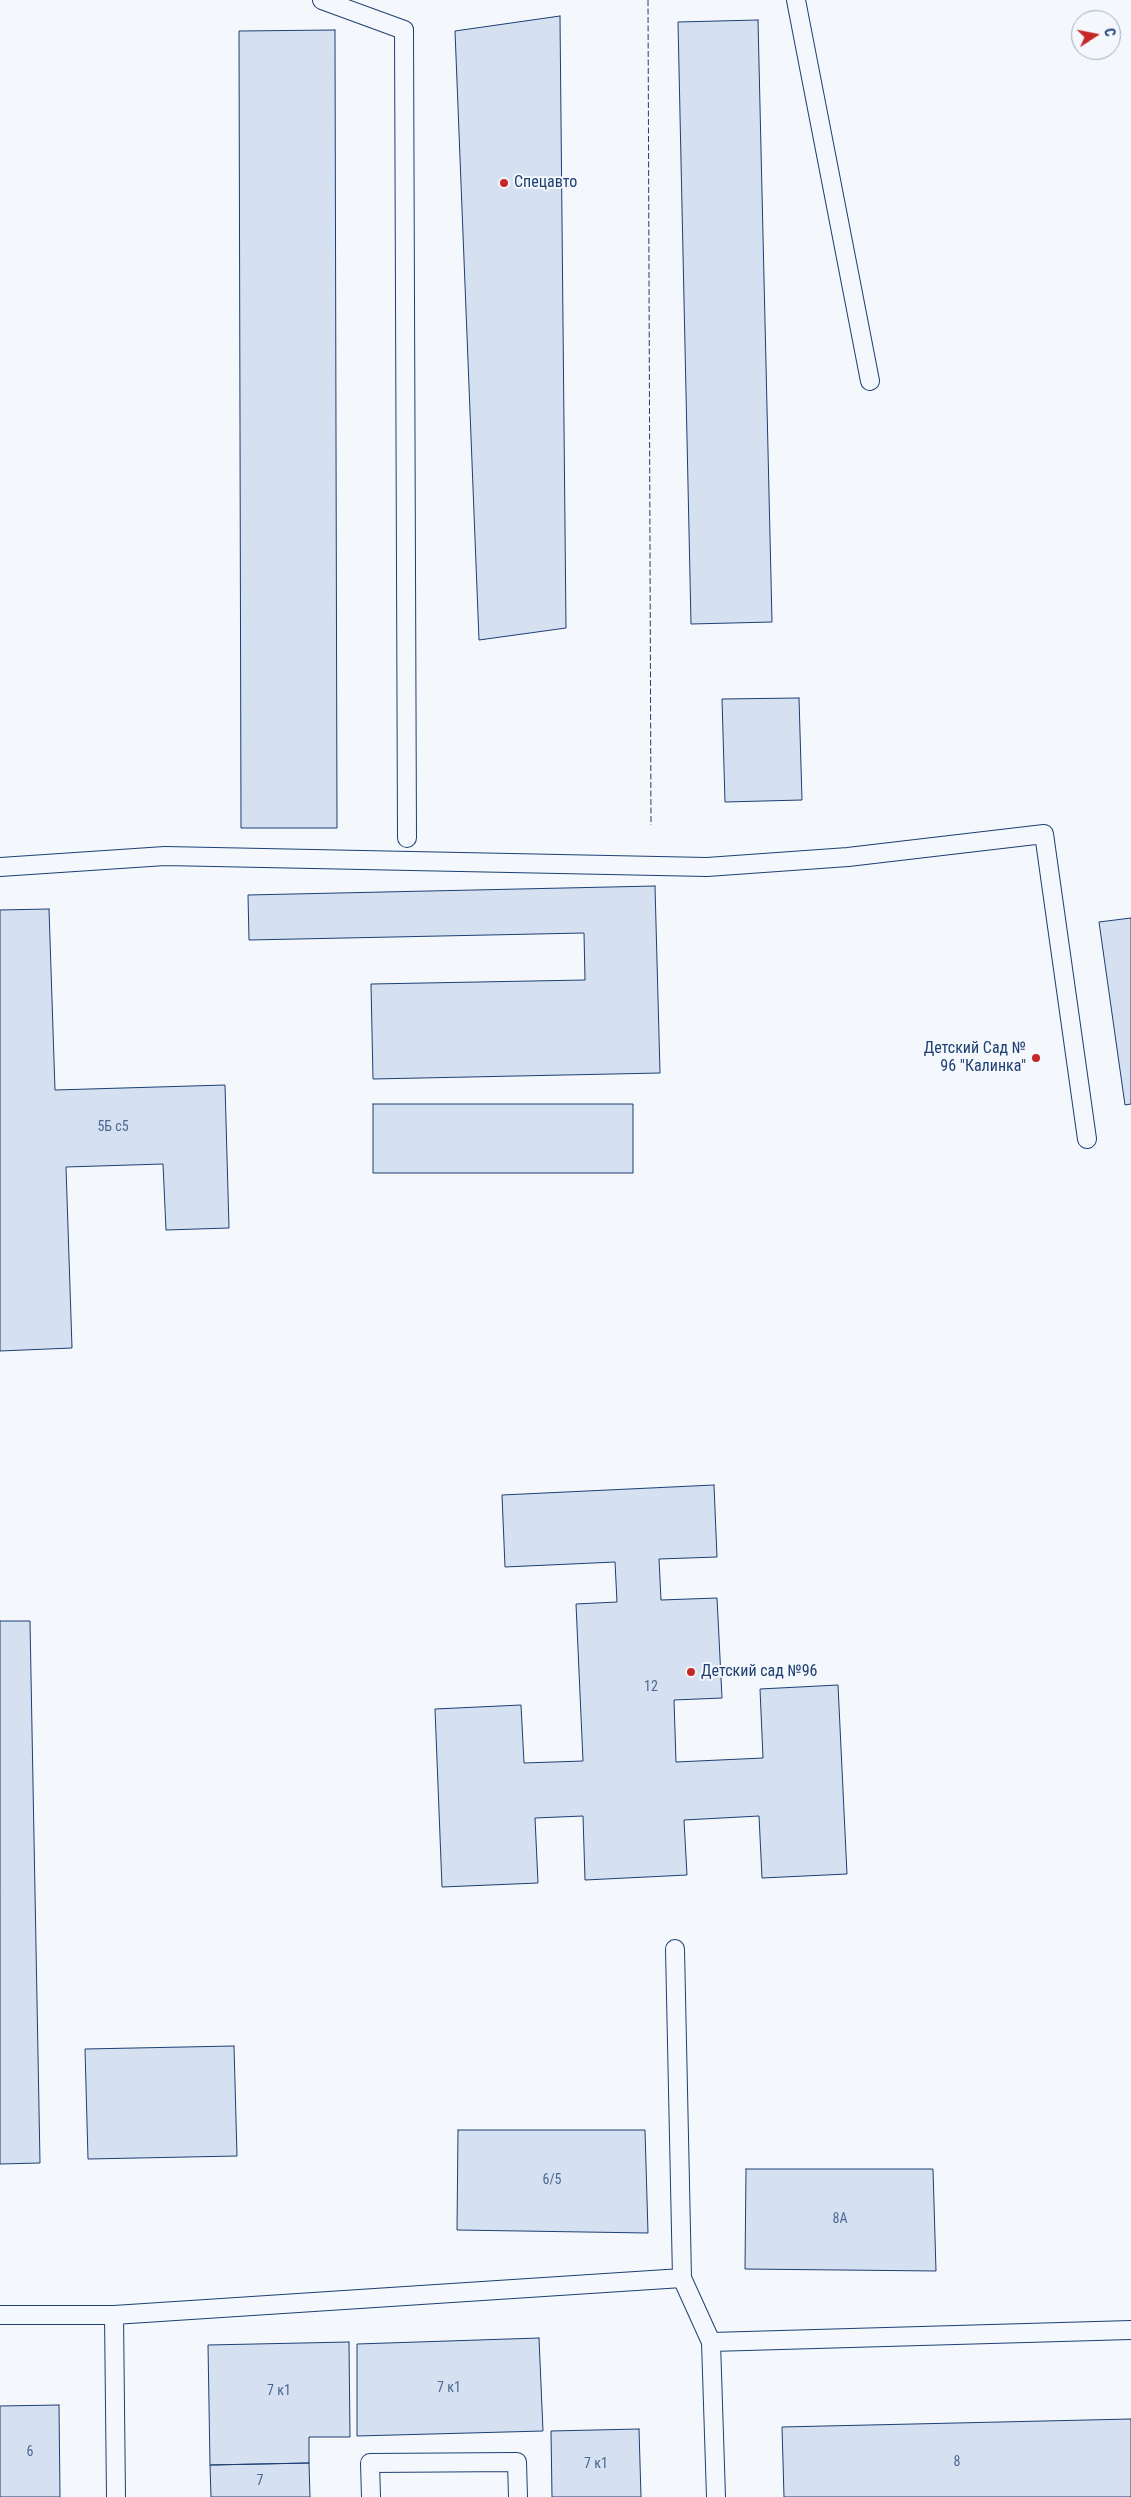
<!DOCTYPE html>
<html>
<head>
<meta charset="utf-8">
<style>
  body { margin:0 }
  #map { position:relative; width:1131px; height:2497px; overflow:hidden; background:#f4f7fb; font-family:"Roboto Condensed",sans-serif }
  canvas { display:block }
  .north { position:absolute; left:1071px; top:10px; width:50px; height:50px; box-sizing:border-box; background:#f4f7fb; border:1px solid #9eadc5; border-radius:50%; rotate:79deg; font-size:14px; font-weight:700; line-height:20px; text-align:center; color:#1d3f73 }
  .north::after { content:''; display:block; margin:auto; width:18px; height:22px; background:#c62828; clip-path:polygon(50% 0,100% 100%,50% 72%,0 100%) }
</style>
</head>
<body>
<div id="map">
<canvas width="1131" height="2497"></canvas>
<div class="north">С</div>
</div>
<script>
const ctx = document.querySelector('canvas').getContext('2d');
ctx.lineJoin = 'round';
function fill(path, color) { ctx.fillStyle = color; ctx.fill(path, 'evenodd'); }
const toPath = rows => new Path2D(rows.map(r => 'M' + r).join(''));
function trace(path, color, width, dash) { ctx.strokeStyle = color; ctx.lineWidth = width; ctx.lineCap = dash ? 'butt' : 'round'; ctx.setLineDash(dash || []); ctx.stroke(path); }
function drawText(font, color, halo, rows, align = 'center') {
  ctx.font = font + ' "Roboto Condensed",sans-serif'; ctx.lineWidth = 4; ctx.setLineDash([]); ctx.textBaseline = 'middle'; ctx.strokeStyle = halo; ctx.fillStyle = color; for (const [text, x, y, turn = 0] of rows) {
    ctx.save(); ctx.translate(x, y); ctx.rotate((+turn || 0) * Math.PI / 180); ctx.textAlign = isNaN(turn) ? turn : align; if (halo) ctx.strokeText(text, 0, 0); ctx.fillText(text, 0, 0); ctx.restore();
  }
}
const building = toPath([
  [560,16,566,628,479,640,455,31,560,16],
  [758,20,772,622,691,624,678,22,758,20],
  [335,30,337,828,241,828,239,31,335,30],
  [799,698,802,800,725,802,722,699,799,698],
  [655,886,660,1073,373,1079,371,984,585,980,584,933,249,940,248,895,655,886],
  [49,909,55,1090,225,1085,229,1228,166,1230,163,1164,66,1167,72,1348,0,1351,0,910,49,909],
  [1131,918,1131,1104,1125,1105,1099,922,1131,918],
  [373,1104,633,1104,633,1173,373,1173,373,1104],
  [714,1485,717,1557,659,1559,661,1600,717,1598,722,1698,674,1700,676,1762,763,1758,760,1689,838,1685,847,1874,762,1878,759,1816,684,1820,687,1875,585,1880,583,1816,535,1818,538,1883,442,1887,435,1709,521,1705,524,1763,583,1761,576,1604,617,1602,615,1562,505,1567,502,1495,714,1485],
  [0,1621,30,1621,40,2163,0,2164,0,1621],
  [234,2046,237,2156,88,2159,85,2049,234,2046],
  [458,2130,645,2130,648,2233,457,2230,458,2130],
  [746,2169,933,2169,936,2271,745,2269,746,2169],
  [539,2338,543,2431,357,2436,357,2344,539,2338],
  [349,2342,350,2437,309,2437,309,2463,210,2465,208,2345,349,2342],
  [59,2405,60,2497,0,2497,0,2406,59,2405],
  [1131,2419,1131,2497,784,2497,782,2427,1131,2419],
  [639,2429,641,2497,552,2497,551,2431,639,2429],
  [309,2463,310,2497,211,2497,210,2465,309,2463]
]);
const service = toPath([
  [322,0,404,30,407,838],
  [796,0,870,381],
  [0,867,165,856,707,867,848,857,1044,834,1087,1139],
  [675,1949,682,2278],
  [0,2315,114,2315],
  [711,2342,1131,2330],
  [116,2497,114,2315,682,2278,711,2342,716,2497],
  [371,2497,370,2463,517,2462,518,2497]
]);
const fence = toPath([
  [648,0,651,825]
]);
const markers = [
  [504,183,5,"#c62828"],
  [1036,1058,5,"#c62828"],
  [691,1672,5,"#c62828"]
];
const numberNames = [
  ["5Б с5",113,1127],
  ["12",651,1687],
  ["6/5",552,2180],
  ["8А",840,2219],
  ["7 к1",449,2388],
  ["7 к1",279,2391],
  ["6",30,2452],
  ["8",957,2462],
  ["7 к1",596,2464],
  ["7",260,2481]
];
const poiNames = [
  ["Спецавто",514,183],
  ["Детский Сад №",1026,1049,"right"],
  ["96 \"Калинка\"",1026,1067,"right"],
  ["Детский сад №96",701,1672]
];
fill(building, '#d5e0f0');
trace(building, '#1d3f73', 1);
trace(service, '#1d3f73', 20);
trace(service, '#f4f7fb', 18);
trace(fence, '#1d3f73', 1, [6, 2.5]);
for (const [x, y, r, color] of markers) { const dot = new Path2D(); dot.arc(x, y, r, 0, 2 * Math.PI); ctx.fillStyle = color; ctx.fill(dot); trace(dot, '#f4f7fb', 2); }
drawText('14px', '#4b6792', null, numberNames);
drawText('16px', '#1d3f73', '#f4f7fb', poiNames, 'left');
</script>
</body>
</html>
